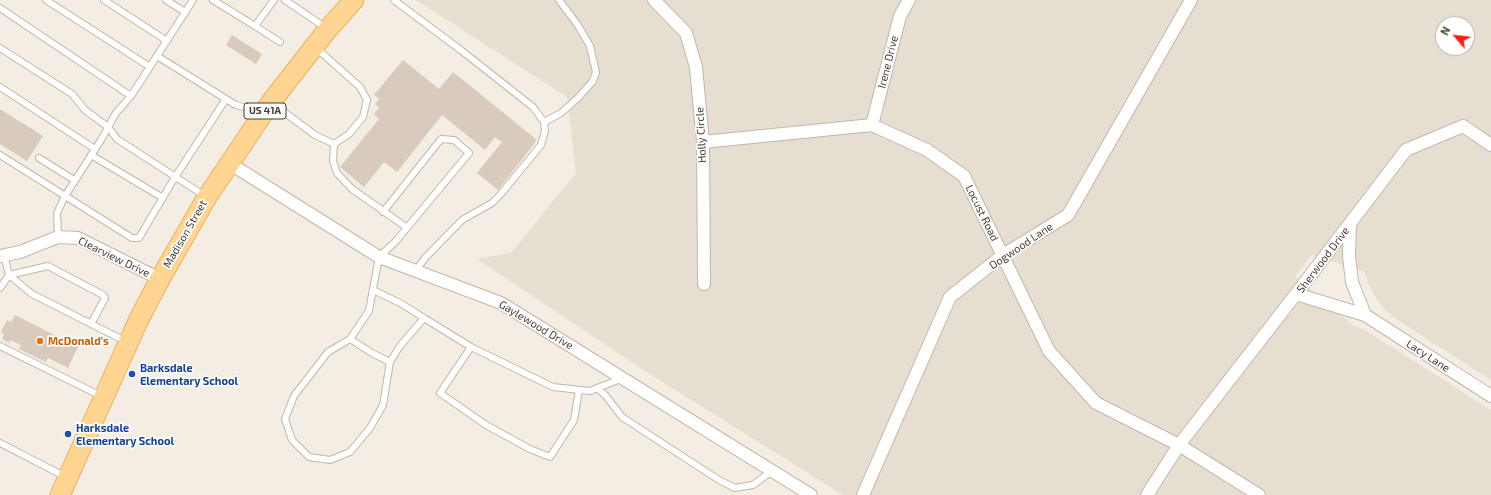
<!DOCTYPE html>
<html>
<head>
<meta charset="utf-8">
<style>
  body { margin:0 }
  #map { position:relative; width:1491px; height:495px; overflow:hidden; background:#f3ede4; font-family:"Exo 2",sans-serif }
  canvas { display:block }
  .north { position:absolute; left:1435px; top:16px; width:40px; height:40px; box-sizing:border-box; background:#fff; border:1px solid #b5b1ae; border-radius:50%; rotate:298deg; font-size:11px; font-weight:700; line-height:16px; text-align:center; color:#453d34 }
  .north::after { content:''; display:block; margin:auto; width:14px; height:18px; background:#ff1c0f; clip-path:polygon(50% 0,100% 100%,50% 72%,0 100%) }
</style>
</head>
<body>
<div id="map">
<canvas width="1491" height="495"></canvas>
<div class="north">N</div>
</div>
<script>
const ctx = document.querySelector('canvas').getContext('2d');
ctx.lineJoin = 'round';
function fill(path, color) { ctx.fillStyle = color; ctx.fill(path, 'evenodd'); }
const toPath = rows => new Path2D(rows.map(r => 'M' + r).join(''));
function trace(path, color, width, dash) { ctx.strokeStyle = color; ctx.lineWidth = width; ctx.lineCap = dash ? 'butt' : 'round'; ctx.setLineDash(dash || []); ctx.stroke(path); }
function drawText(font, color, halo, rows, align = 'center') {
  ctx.font = font + ' "Exo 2",sans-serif'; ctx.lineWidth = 3.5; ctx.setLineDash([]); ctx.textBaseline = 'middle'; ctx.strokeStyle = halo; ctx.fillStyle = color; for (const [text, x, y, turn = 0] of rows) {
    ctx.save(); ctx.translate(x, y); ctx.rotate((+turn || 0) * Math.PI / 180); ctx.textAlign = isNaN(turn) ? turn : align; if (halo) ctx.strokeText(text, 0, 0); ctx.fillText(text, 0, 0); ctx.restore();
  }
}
const residential = toPath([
  [416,0,1491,0,1491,380,1399,321,1386,311,1376,298,1368,283,1365,272,1312,255,1295,276,1353,325,1365,330,1491,410,1491,495,843,495,645,371,477,259,511,253,576,173,567,97],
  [1443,24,1467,24,1467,48,1443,48]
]);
const building = toPath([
  [232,35,262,54,256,64,226,45],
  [403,60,439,89,453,72,537,140,498,190,477,173,502,142,495,137,485,150,442,115,397,172,384,162,364,187,340,167,379,119,374,114,379,107,375,104,379,99,374,95],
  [0,109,43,136,27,161,0,144],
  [15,315,78,347,68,368,48,358,46,362,19,349,21,345,10,340,9,343,2,339,4,334,1,332,7,320,11,322]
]);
const service = toPath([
  [46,0,150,67],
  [104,0,167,41],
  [166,0,185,12],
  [213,0,255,26,274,0],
  [285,0,326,28],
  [394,0,462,51,533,107,544,122,545,131,541,145,500,195,492,203,462,220,426,257,416,270],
  [0,8,131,96],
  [255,26,280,42],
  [315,47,360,87,367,100,363,117,349,134,334,144],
  [0,48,72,94,85,110,108,127,117,139,205,196],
  [157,56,226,99,236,105,261,112],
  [0,87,95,149],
  [272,103,315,135,334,144],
  [544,122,561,113,578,98,593,81,596,72,590,46,577,24,559,0],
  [334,144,333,161,337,173,352,189,406,227],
  [0,155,132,238,139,238,175,177,226,99],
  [91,155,163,198],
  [39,158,74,180],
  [58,237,57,213,65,196,101,140,116,113,131,96,193,0],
  [9,275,32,294,127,342],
  [9,275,48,266,103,295,105,298,91,324],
  [0,288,9,275,4,255],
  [373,290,402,304,424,318,400,346,390,362,383,405,370,428,350,452,330,460,309,457,292,440,285,419,294,396,328,352,350,339,369,311,375,278,379,257,396,241,469,153,454,140,441,139,383,212],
  [424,318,471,347,553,387,590,391,623,378],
  [350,339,372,353,390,362],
  [0,346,103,397],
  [471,347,440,393,486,425,530,449,550,457,574,420,579,390],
  [597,388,606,396,622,417,719,480,735,488,753,485,772,471],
  [0,443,66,477]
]);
const minor = toPath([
  [654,0,686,33,696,67,703,142,704,284],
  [872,125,900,16,909,0],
  [703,142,872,125,927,150,964,176,1049,351,1096,403,1179,445,1259,495],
  [229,163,379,257,501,303,811,495],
  [1350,224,1349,256,1352,282,1365,315],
  [0,256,20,252,58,237,78,238,160,279],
  [1296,294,1365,315,1491,396],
  [863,495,950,297,1003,255,1068,215,1191,0],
  [1147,495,1179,445,1296,294,1406,150,1463,126,1491,145]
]);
const primary = toPath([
  [60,495,139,319,160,279,207,197,271,102,328,29,354,0]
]);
const markers = [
  [40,341,4,"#e8710a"],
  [132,374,4,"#1a4fb4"],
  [68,434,4,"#1a4fb4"]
];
const shields = [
  [265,111,42]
];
const shieldNames = [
  ["US 41A",265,111]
];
const streetNames = [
  ["Irene Drive",888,62,-76],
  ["Holly Circle",701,135,-93],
  ["Locust Road",982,213,64],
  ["Madison Street",185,234,-60],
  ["Dogwood Lane",1021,246,-34],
  ["Clearview Drive",114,257,26],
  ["Sherwood Drive",1323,260,-53],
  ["Gaylewood Drive",536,325,31],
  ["Lacy Lane",1428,356,33]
];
const foodNames = [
  ["McDonald's",48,341]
];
const transitNames = [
  ["Barksdale",140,368],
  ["Elementary School",140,381],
  ["Harksdale",76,428],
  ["Elementary School",76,441]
];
fill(residential, '#e7ded2');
fill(building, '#d8cabc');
trace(service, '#c1b7a9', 8);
trace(minor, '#c1b7a9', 14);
trace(primary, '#e9b15c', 21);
trace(service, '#fff', 6);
trace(minor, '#fff', 12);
trace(primary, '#ffd591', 19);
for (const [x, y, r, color] of markers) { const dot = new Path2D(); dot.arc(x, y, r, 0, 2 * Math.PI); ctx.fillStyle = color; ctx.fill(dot); trace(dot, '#fff', 1.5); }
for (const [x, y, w] of shields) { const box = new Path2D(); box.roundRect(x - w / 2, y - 8, w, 16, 3); ctx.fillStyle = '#fff'; ctx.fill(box); trace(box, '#453d34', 1); }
drawText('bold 10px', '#453d34', null, shieldNames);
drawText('11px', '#453d34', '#fff', streetNames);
drawText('bold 11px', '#c56008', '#fff', foodNames, 'left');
drawText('bold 11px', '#164399', '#fff', transitNames, 'left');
</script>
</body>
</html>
